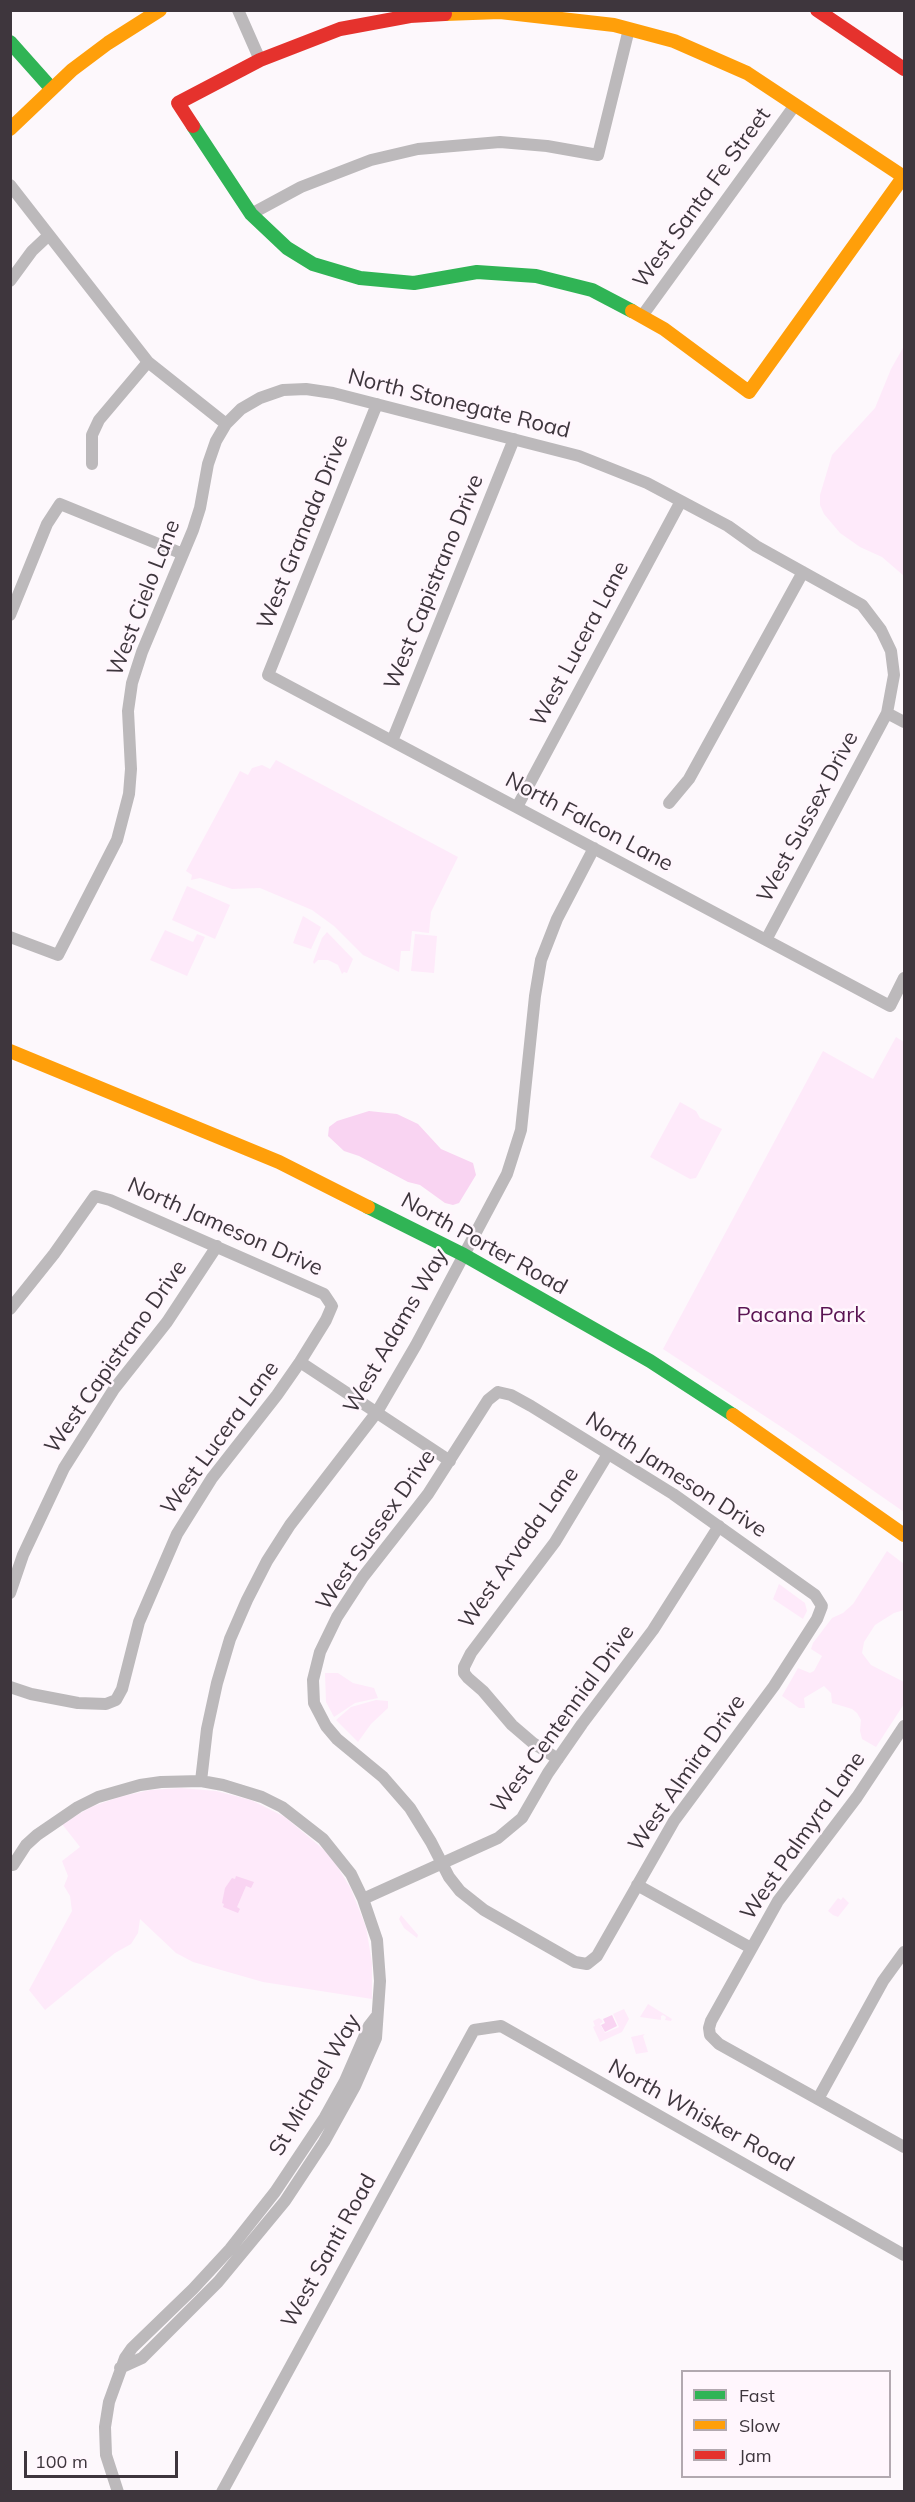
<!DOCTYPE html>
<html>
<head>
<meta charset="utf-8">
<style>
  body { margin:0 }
  #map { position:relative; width:915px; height:2502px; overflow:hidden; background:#fdf8fc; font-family:Mulish,sans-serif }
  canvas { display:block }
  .frame { position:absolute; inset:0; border:12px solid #3e363d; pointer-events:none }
  .legend { position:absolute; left:681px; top:2370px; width:210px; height:108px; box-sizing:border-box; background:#fff6fd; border:2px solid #b2a9b0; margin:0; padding:8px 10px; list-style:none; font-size:18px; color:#3e363d }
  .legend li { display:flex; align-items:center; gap:12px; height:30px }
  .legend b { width:30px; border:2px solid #b2a9b0 }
  .scale { position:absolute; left:24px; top:2451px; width:154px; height:27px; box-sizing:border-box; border:3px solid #3e363d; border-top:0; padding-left:8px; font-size:18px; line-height:21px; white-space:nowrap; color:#3e363d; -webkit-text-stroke:4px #fff6fd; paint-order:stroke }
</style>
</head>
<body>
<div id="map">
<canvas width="915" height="2502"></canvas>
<div class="frame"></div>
<ul class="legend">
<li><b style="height:8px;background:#30b455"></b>Fast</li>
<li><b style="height:8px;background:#ff9f0a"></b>Slow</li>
<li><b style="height:8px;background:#e5322d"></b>Jam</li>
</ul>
<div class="scale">100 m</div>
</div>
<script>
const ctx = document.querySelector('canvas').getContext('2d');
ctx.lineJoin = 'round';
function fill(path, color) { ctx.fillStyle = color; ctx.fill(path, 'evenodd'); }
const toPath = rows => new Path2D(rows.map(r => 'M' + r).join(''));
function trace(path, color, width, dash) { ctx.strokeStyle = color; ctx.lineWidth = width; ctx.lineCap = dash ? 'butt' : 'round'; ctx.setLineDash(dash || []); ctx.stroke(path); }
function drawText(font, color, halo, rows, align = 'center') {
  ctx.font = font + ' Mulish,sans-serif'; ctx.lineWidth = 5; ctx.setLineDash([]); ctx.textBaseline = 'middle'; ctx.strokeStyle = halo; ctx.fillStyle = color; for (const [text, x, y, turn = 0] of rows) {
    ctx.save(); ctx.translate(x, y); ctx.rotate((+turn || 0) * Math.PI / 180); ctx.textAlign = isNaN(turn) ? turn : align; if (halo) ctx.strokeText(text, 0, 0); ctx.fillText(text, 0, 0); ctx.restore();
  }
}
const green = toPath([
  [904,346,904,576,882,557,860,547,840,533,824,514,820,505,820,495,832,455,875,408,891,369],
  [276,760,458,857,431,912,429,933,412,931,410,951,401,951,399,972,363,955,334,926,312,910,260,888,232,889,200,878,191,880,192,875,186,871,240,771,248,775,252,768,262,765,270,769],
  [187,886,230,905,215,939,172,920],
  [303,916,321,927,311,949,293,943],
  [165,930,193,942,197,934,205,937,187,976,150,960],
  [327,932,353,959,347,973,344,972,342,974,338,965,328,960,318,960,314,964,313,962,322,938],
  [415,934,437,936,434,973,411,971],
  [896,1037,904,1042,904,1512,792,1434,663,1349,823,1051,873,1079],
  [680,1102,696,1111,700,1118,722,1129,696,1178,690,1179,650,1157],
  [887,1551,904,1564,904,1610,894,1613,875,1625,864,1642,862,1653,871,1665,904,1682,904,1704,876,1747,862,1739,860,1731,861,1720,857,1713,852,1709,832,1703,831,1693,824,1686,804,1698,805,1708,799,1708,782,1696,798,1668,810,1673,814,1671,822,1656,811,1649,813,1643,832,1618,843,1613,853,1604],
  [779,1584,805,1603,807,1611,803,1619,773,1599],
  [325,1673,338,1673,353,1683,374,1688,378,1698,355,1703,334,1717,326,1702],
  [376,1700,388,1701,388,1708,371,1724,358,1742,336,1720,351,1707],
  [181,1788,216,1791,251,1800,285,1817,323,1849,334,1861,351,1889,366,1927,372,1963,372,1999,263,1982,193,1962,176,1953,140,1919,138,1933,131,1944,115,1953,45,2010,29,1990,72,1911,70,1896,64,1886,68,1876,62,1861,80,1847,62,1824,91,1807,119,1797,150,1790],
  [843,1897,849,1903,838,1917,833,1915,828,1911,838,1898,841,1900],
  [401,1915,418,1935,417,1938,404,1928,399,1919],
  [648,2004,672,2019,671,2021,665,2020,666,2017,663,2015,661,2016,661,2020,640,2017],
  [624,2009,629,2019,622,2032,600,2042,593,2027,595,2026,593,2021,599,2018,602,2020,603,2022,600,2024,605,2033,619,2027,613,2014],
  [645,2034,643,2036,648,2052,636,2054,631,2037]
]);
const water = toPath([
  [369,1111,397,1114,418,1124,441,1149,473,1163,476,1175,459,1203,453,1205,445,1203,420,1185,408,1182,359,1156,344,1151,328,1136,329,1127,337,1121],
  [236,1876,254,1882,251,1888,246,1886,237,1907,240,1909,238,1913,223,1907,224,1904,222,1903,225,1888,232,1878,235,1879],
  [612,2015,617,2026,605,2032,601,2025,605,2023,603,2019]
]);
const street = toPath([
  [238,10,260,60],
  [10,185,148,362,226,424,241,409,260,398,283,390,306,389,333,393,579,456,647,483,728,526,756,546,862,605,881,630,891,651,894,675,887,713,766,940],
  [251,214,301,187,371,160,418,149,500,142,547,146,598,155,629,29],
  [10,281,32,251,49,235],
  [642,316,795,105],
  [377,404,268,675,890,1006,904,978],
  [92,464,92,435,99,420,148,362],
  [10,615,47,524,60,504,183,554],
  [887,713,904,722],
  [392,741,514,439],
  [669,803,689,779,803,572],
  [517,807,681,501],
  [10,937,58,955,117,840,129,794,131,769,128,711,132,683,142,652,193,530,200,508,208,464,216,441,226,424],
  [10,1309,54,1254,95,1196,110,1200,324,1294,332,1306,326,1320,300,1362,277,1395,212,1478,177,1534,139,1622,122,1689,116,1700,106,1704,78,1703,31,1694,10,1687],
  [300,1362,450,1461],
  [498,1392,511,1395,531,1406,673,1494,815,1595,822,1606,817,1619,774,1686,674,1821,597,1956,587,1964,575,1962,484,1910,460,1891,449,1877,431,1842,410,1808,383,1777,337,1739,326,1726,314,1703,313,1680,320,1652,337,1617,363,1577,428,1494,488,1400,498,1392],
  [10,1593,23,1555,64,1468,114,1389,167,1322,217,1246],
  [904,1726,857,1797,778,1901,711,2021,709,2028,710,2035,719,2044,904,2147],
  [558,1759,533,1743,512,1725,483,1691,468,1678,464,1673,464,1667,471,1653,555,1542,608,1454],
  [201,1781,207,1729,217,1683,230,1639,247,1600,267,1561,290,1525,377,1412,416,1345,507,1174,521,1130,535,996,541,960,557,919,594,848],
  [13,1865,26,1845,37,1835,78,1807,98,1797,140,1785,161,1782,201,1781,223,1785,262,1797,282,1807,323,1839,351,1874,363,1899,377,1940,380,1981,376,2038,355,2086,324,2142,285,2201,218,2282,142,2358,120,2368],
  [637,1885,751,1948],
  [363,1899,498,1838,522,1818,548,1773,582,1724,653,1630,719,1526],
  [818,2099,883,1981,904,1952],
  [118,2492,106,2455,105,2427,109,2402,125,2358,132,2348,193,2289,230,2249,275,2192,325,2117,345,2081,369,2026,376,2017],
  [222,2492,474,2030,501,2026,904,2255]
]);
const fast = toPath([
  [10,42,51,88],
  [193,126,251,214,287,248,313,264,360,278,414,283,477,272,536,276,592,290,632,311],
  [368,1207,464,1255,650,1361,733,1415]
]);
const slow = toPath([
  [445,14,500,12,614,25,674,41,747,73,904,177],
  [10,129,72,70,108,43,160,10],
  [632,311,664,329,749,392,904,176],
  [10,1051,279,1162,368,1207],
  [733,1415,904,1535]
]);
const jam = toPath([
  [817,10,904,69],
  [193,126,178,103,260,60,340,29,410,16,445,14]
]);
const streetNames = [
  ["West Santa Fe Street",702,198,-54],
  ["North Stonegate Road",459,404,14],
  ["West Granada Drive",303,532,-68],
  ["West Capistrano Drive",434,582,-68],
  ["West Cielo Lane",144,598,-69],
  ["West Lucera Lane",580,644,-62],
  ["West Sussex Drive",808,817,-62],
  ["North Falcon Lane",589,822,28],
  ["North Jameson Drive",225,1227,24],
  ["North Porter Road",484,1244,29],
  ["West Adams Way",396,1331,-60],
  ["West Capistrano Drive",116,1357,-55],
  ["West Lucera Lane",220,1438,-54],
  ["North Jameson Drive",676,1475,33],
  ["West Sussex Drive",376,1530,-55],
  ["West Arvada Lane",519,1548,-55],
  ["West Centennial Drive",563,1719,-54],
  ["West Almira Drive",687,1773,-55],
  ["West Palmyra Lane",803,1836,-55],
  ["St Michael Way",315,2085,-60],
  ["North Whisker Road",701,2116,29],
  ["West Santi Road",329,2251,-61]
];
const parkNames = [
  ["Pacana Park",801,1315]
];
fill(green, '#feeafa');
fill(water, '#f9d4f2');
trace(street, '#bcb9bb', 12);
trace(fast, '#30b455', 14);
trace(slow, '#ff9f0a', 14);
trace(jam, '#e5322d', 14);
drawText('22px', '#3e363d', '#fff6fd', streetNames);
drawText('22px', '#5a1453', '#fff6fd', parkNames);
</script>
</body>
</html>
